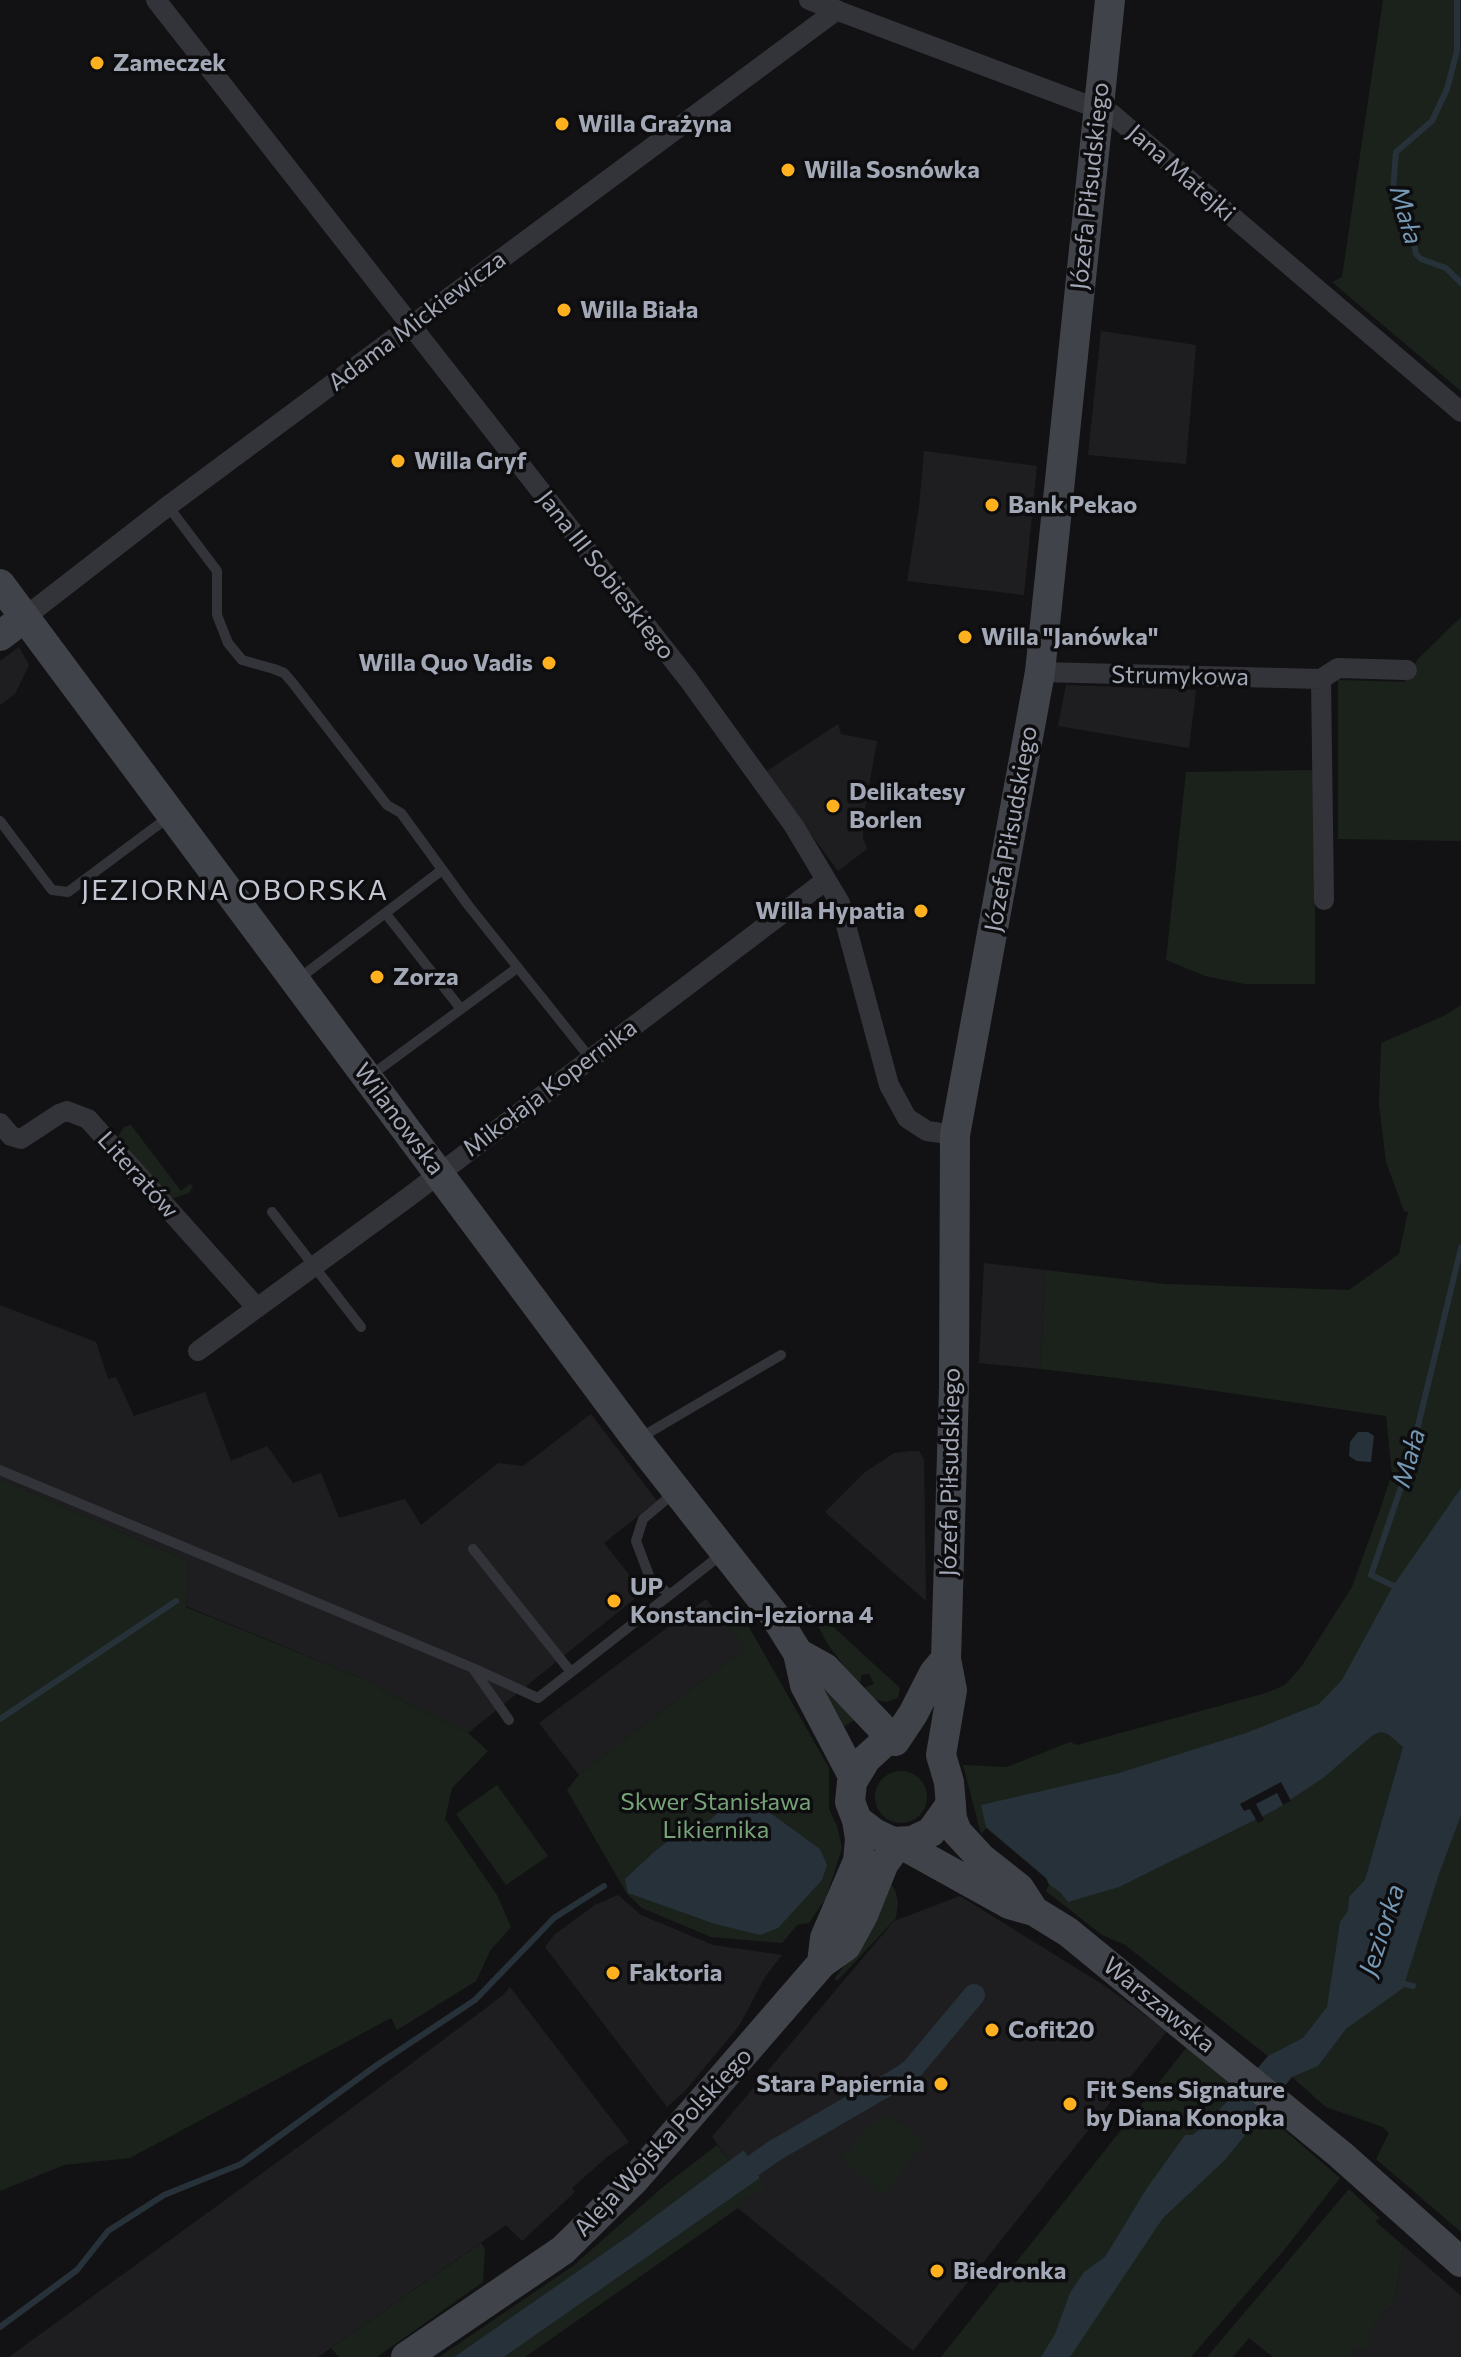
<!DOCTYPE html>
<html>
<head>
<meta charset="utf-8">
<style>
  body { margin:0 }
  canvas { display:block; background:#121214 }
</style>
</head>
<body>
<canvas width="1461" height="2357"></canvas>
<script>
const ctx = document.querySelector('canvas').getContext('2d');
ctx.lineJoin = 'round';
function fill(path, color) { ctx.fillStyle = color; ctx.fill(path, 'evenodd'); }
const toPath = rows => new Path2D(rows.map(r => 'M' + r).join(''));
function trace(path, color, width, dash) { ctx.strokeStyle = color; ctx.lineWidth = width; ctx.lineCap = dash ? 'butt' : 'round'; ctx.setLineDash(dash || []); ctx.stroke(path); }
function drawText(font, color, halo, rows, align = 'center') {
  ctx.font = font + ' Commissioner,sans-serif'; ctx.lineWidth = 7; ctx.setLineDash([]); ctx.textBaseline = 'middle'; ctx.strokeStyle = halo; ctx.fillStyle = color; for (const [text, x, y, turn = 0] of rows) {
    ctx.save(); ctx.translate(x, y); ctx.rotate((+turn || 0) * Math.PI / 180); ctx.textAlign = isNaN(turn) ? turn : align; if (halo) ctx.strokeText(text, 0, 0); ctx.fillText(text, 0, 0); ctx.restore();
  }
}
const built = toPath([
  [1101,331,1196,345,1186,464,1088,455],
  [924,451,1037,466,1024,595,907,581,919,507],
  [19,647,29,665,15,694,0,705,0,661],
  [1066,685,1196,690,1189,748,1058,726],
  [838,724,841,734,877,741,863,820,863,838,867,849,838,871,765,772],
  [984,1263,1045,1270,1041,1369,979,1363],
  [0,1305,96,1342,108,1379,116,1377,134,1416,205,1392,231,1461,267,1446,293,1483,321,1473,339,1518,405,1499,421,1525,498,1463,523,1466,591,1414,657,1501,604,1543,643,1592,468,1733,387,1693,368,1681,186,1606,189,1562,0,1479],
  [911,1451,919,1451,924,1459,926,1601,825,1512,864,1473,894,1453],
  [706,1599,745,1648,579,1775,539,1723],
  [618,1895,641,1915,713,1945,782,1955,765,1977,739,2026,685,2091,667,2107,545,1947,555,1934,595,1905],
  [960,1896,1105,1986,1167,2031,913,2351,734,2205,766,2188,744,2150,730,2161,712,2137,894,1921],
  [510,1987,629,2142,607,2157,572,2188,575,2192,522,2241,506,2225,318,2357,9,2357,360,2102,502,1996],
  [1404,2246,1461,2296,1461,2357,1351,2357,1355,2347,1382,2312,1393,2306]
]);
const green = toPath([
  [1383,0,1461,0,1461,391,1332,282,1342,277],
  [1461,617,1461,841,1338,839,1338,680,1404,682,1418,659],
  [1315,770,1315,984,1245,984,1205,976,1166,960,1186,772],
  [1461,1005,1461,2232,1376,2159,1389,2133,1383,2127,1326,2107,1268,2056,1125,1945,1102,1935,1046,1891,1049,1884,1046,1878,986,1828,981,1834,963,1765,1007,1767,1070,1742,1077,1745,1266,1693,1285,1685,1301,1667,1352,1587,1380,1510,1392,1473,1386,1416,1175,1385,1041,1369,1045,1270,1165,1284,1349,1290,1399,1254,1408,1212,1404,1211,1386,1162,1379,1104,1381,1043,1446,1015],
  [131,1125,181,1191,190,1184,193,1186,189,1193,170,1199,117,1138,124,1127],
  [0,1479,189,1562,186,1607,368,1681,387,1693,468,1733,488,1751,452,1788,445,1819,497,1895,511,1927,490,1951,476,1981,397,2030,391,2018,130,2158,64,2165,0,2191],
  [805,1601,900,1688,898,1698,886,1702,872,1699,864,1688,874,1684,869,1674,861,1675,861,1681,858,1682,843,1665,827,1643],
  [739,1615,745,1620,829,1768,829,1809,837,1826,842,1848,826,1898,809,1923,797,1925,782,1943,711,1937,642,1908,627,1894,567,1790,579,1775,745,1648,726,1624],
  [824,1686,856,1719,842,1728,821,1687],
  '875 1797a26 26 0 1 1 52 0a26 26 0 1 1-52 0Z',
  [497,1785,548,1856,506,1885,456,1814],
  [891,1884,895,1890,898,1902,896,1918,837,1981,835,1978,851,1957],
  [1187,2047,1340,2178,1285,2249,1191,2357,941,2357],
  [887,2114,925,2141,884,2195,841,2159,864,2132],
  [717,2145,730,2161,627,2237,454,2357,439,2357,573,2266,664,2186],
  [760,2178,766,2188,735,2205,738,2208,525,2357,504,2357],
  [1349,2189,1380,2218,1375,2221,1404,2246,1393,2306,1382,2312,1371,2329,1370,2349,1355,2347,1351,2357,1273,2357,1249,2338,1233,2357,1207,2357],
  [481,2243,485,2250,483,2282,377,2357,339,2357,331,2348]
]);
const water = toPath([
  [1358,1432,1368,1432,1374,1436,1371,1462,1357,1461,1349,1456,1350,1442],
  [1461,1488,1461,1815,1439,1874,1403,1988,1346,2029,1318,2066,1292,2077,1225,2160,1163,2218,1070,2357,1041,2357,1055,2334,1070,2293,1084,2272,1105,2257,1147,2188,1185,2135,1193,2135,1237,2092,1268,2056,1303,2038,1327,2007,1340,1922,1348,1911,1349,1897,1365,1880,1403,1747,1388,1734,1381,1732,1373,1735,1323,1778,1275,1810,1119,1887,1068,1902,1061,1893,1049,1884,1046,1878,986,1827,981,1805,1119,1773,1246,1733,1319,1704,1342,1680,1393,1586],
  [748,1795,757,1799,762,1807,820,1849,827,1865,822,1880,778,1928,760,1935,715,1924,628,1893,625,1879,654,1852,673,1837,710,1820,737,1796],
  [744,2150,760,2178,504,2357,454,2357,627,2237]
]);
const pier = toPath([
  [1281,1782,1291,1801,1283,1805,1277,1793,1256,1804,1264,1820,1258,1823,1250,1809,1244,1811,1240,1804]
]);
const stream = toPath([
  [1457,0,1457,51,1447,89,1432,121,1396,152,1393,190,1409,219,1416,254,1421,259,1446,268,1461,283],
  [1400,1589,1371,1575,1408,1467,1461,1248],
  [0,1719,176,1601],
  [1397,1982,1413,1986],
  [0,2327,77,2270,108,2231,164,2195,241,2164,377,2065,475,2000,554,1918,604,1886]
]);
const canal = toPath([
  [730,2182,774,2151,903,2076,913,2068,974,1995]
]);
const lane = toPath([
  [168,506,217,571,217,615,228,643,242,660,274,669,284,673,292,682,387,805,401,813,468,905,590,1058],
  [0,821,52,890,68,892,170,816],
  [386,914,461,1009],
  [297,980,442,870],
  [370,1076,517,968],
  [272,1212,361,1327],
  [638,1439,781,1355],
  [0,1470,473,1668,538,1698,722,1554],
  [473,1549,571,1672],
  [670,1595,650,1578,636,1541,643,1519,674,1493],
  [474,1670,509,1720]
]);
const street = toPath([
  [156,0,688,679,794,826,840,903,889,1085,907,1118,927,1131,955,1135],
  [809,0,1112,114,1461,412],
  [25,617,168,506,837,10],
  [1040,672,1321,679,1338,668,1407,670],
  [1321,679,1324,900],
  [0,1123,11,1136,21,1139,59,1114,67,1111,88,1119,257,1308],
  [198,1351,410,1196,825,881]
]);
const secondary = toPath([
  [0,584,637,1440,775,1616,798,1653,805,1685,854,1778],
  [0,636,25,617],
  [798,1653,825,1668,881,1727,888,1739],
  [888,1739,866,1759,852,1782,850,1802,857,1820,874,1833,893,1842,912,1841,931,1832,951,1804],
  [895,1741,913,1714,934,1673,946,1659],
  [899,1843,1009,1904,1034,1911,1068,1932,1341,2155,1461,2262],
  [1034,1911,1019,1888,981,1858,957,1832,952,1819,949,1782,941,1755,952,1690,946,1659,954,1387,955,1135,1040,672,1110,0],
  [822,1963,825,1938,858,1861,860,1839,857,1820],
  [406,2357,563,2250,635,2179,822,1963,846,1946,863,1915,884,1863,899,1843]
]);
const markers = [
  [97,63,8,"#ffb01f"],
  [562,124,8,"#ffb01f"],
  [788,170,8,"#ffb01f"],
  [564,310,8,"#ffb01f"],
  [398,461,8,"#ffb01f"],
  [992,505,8,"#ffb01f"],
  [965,637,8,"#ffb01f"],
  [549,663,8,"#ffb01f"],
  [833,806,8,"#ffb01f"],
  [921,911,8,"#ffb01f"],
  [377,977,8,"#ffb01f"],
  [614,1601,8,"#ffb01f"],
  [613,1973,8,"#ffb01f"],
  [992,2030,8,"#ffb01f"],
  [941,2084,8,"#ffb01f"],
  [1070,2104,8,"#ffb01f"],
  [937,2271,8,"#ffb01f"]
];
const poiNames = [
  ["Zameczek",113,63],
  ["Willa Grażyna",578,124],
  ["Willa Sosnówka",804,170],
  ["Willa Biała",580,310],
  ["Willa Gryf",414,461],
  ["Bank Pekao",1008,505],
  ["Willa \"Janówka\"",981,637],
  ["Willa Quo Vadis",533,663,"right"],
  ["Delikatesy",849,792],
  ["Borlen",849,820],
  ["Willa Hypatia",905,911,"right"],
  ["Zorza",393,977],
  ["UP",630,1587],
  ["Konstancin-Jeziorna 4",630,1615],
  ["Faktoria",629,1973],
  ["Cofit20",1008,2030],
  ["Stara Papiernia",925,2084,"right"],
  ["Fit Sens Signature",1086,2090],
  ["by Diana Konopka",1086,2118],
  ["Biedronka",953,2271]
];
const streetNames = [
  ["Jana Matejki",1181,173,41],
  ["Józefa Piłsudskiego",1090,186,-84],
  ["Adama Mickiewicza",417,321,-37],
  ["Jana III Sobieskiego",606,575,52],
  ["Strumykowa",1180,676,1],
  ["Józefa Piłsudskiego",1011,829,-80],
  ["Mikołaja Kopernika",550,1088,-37],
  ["Wilanowska",399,1119,53],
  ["Literatów",138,1175,48],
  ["Józefa Piłsudskiego",950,1472,-89],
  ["Warszawska",1159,2005,39],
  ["Aleja Wojska Polskiego",663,2142,-47]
];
const parkNames = [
  ["Skwer Stanisława",716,1802],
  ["Likiernika",716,1830]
];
const waterNames = [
  ["Mała",1406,215,74],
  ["Mała",1409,1458,-74],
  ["Jeziorka",1382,1930,-72]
];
const quarterNames = [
  ["JEZIORNA OBORSKA",235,891]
];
fill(built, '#1e1e21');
fill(green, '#1a221b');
fill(water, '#273139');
fill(pier, '#121214');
trace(stream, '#273139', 6);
trace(canal, '#273139', 22);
trace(lane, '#333439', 10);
trace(street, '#333439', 20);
trace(secondary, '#404349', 30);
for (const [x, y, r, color] of markers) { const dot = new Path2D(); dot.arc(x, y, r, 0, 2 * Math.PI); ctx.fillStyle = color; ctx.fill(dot); trace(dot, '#0d0d0f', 3); }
drawText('bold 24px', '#a2a8b6', '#0d0d0f', poiNames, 'left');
drawText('24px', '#a2a8b6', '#0d0d0f', streetNames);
drawText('24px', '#77a379', '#0d0d0f', parkNames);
drawText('italic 26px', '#7598b5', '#0d0d0f', waterNames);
ctx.letterSpacing = '2px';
drawText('28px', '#c3c7d1', '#0d0d0f', quarterNames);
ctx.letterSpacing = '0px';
</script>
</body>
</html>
